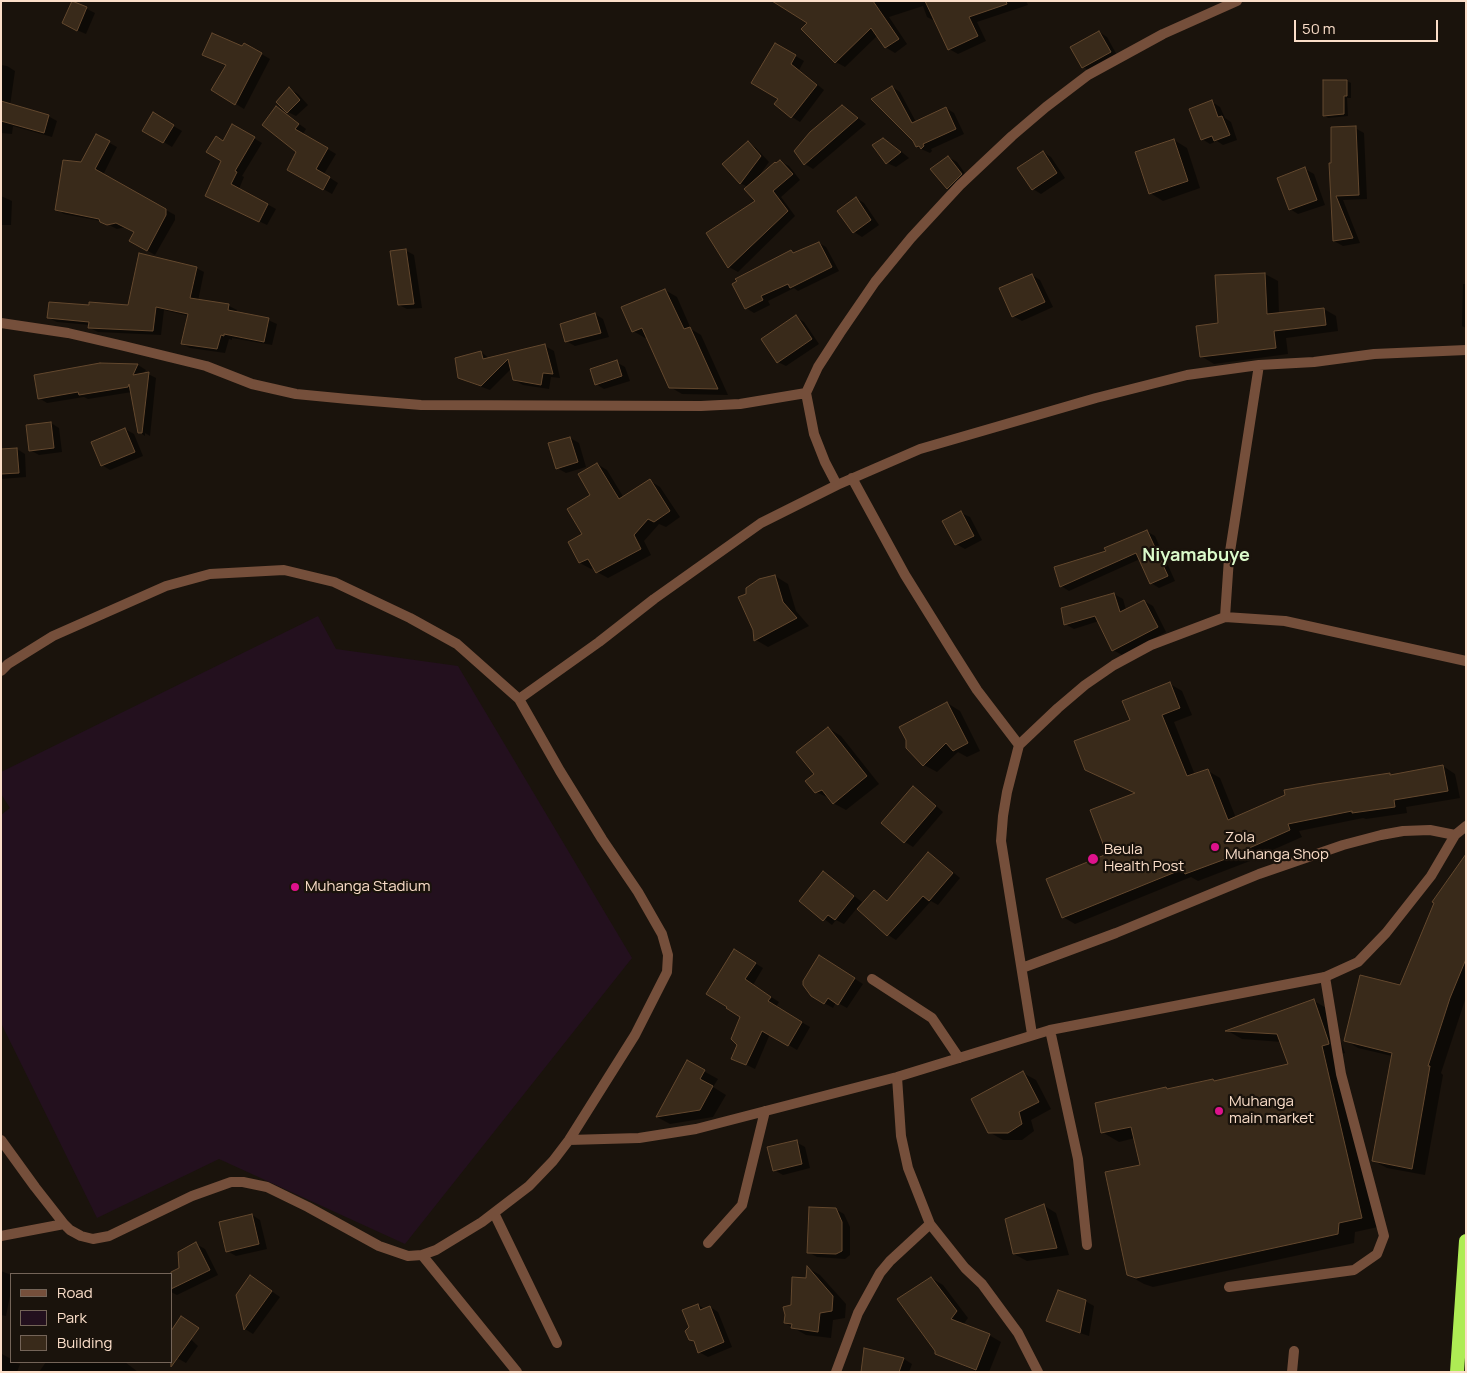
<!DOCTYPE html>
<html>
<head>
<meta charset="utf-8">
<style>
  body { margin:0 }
  #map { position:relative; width:1467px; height:1373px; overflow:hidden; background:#1a130c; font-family:Manrope,sans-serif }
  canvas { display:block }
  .frame { position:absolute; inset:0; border:2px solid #fbdec9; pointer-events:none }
  .legend { position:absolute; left:10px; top:1273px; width:162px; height:90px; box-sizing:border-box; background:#1a130c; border:1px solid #746458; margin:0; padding:6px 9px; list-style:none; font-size:15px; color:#fbdec9 }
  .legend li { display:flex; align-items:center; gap:10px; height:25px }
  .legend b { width:25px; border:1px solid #746458 }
  .scale { position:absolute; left:1294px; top:20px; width:144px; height:22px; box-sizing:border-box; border:2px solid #fbdec9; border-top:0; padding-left:6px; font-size:15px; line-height:18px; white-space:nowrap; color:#fbdec9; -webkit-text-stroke:4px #1a130c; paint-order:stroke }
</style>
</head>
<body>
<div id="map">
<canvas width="1467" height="1373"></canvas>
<div class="frame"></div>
<ul class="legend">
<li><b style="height:6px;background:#754f3b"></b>Road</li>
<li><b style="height:14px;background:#23101e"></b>Park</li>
<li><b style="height:14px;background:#392a1a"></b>Building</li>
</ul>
<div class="scale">50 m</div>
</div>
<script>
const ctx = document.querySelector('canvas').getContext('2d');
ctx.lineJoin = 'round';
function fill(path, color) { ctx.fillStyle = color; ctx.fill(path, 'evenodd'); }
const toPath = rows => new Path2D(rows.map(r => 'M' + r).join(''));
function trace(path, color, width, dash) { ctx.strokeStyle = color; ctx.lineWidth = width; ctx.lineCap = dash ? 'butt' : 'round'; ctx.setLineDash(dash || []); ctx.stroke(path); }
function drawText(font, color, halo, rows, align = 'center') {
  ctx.font = font + ' Manrope,sans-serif'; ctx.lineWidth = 4.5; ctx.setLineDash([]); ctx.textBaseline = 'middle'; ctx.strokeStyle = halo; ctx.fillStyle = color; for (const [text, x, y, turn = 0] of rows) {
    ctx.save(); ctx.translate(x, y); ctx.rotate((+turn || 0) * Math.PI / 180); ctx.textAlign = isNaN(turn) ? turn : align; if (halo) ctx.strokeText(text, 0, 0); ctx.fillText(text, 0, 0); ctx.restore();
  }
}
const green = toPath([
  [318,616,336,649,458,666,632,958,405,1244,219,1159,97,1218,1,1023,1,815,10,808,1,794,1,772]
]);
const shadow = toPath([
  [831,1,1026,1,1028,5,977,22,986,41,958,54,949,49,937,22,927,17,923,6,889,17,907,44,895,53,885,47,877,36,845,67,836,62,802,29],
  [73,2,95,13,86,34,72,28],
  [1099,32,1107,37,1118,57,1092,72,1083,67],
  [244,44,270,59,244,109,236,104,227,66,212,59,242,48],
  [775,44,804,61,799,70,824,90,800,122,792,117],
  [1,65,7,66,15,71,10,106,48,116,57,121,52,137,13,126,12,134,1,133],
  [1347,81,1351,83,1351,98,1347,98,1348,116,1328,118,1324,115],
  [892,87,900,92,916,122,946,108,954,113,964,134,931,149,932,151,930,153,917,147],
  [289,89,298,94,308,105,296,116,288,112],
  [1212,102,1220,107,1225,118,1231,122,1237,140,1223,145,1217,141,1210,144,1202,139],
  [842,106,866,124,813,169,805,164],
  [284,113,306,129,303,134,336,154,324,174,338,183,332,194,288,169,298,151],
  [153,114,182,131,172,147,144,130],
  [233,126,262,143,242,176,244,177,239,189,276,209,267,225,214,200,224,143],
  [1355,128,1364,133,1367,199,1343,200,1360,243,1343,246,1334,241,1332,164],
  [97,136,117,147,103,175,175,215,175,220,155,255,131,241,135,232,126,227,117,229,101,221,64,214,56,209],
  [883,139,892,144,909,158,896,167,887,163],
  [1174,140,1187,148,1200,188,1163,201,1150,193],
  [748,143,756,148,769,162,756,180,781,162,789,166,800,180,781,197,795,216,738,272,729,267,708,233,757,202,748,187,740,183],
  [1043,152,1051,157,1065,178,1041,194,1033,189],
  [948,157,957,162,969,179,956,193,947,188],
  [1305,169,1314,174,1325,205,1298,214,1290,209],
  [1,196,12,201,11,225,1,225],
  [856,198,864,203,879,225,862,237,854,232],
  [819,243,826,247,839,271,798,291,794,288,768,301,770,305,754,313,746,308,791,251,795,254],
  [405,250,414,255,422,308,407,309,399,305],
  [196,268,204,272,198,301,229,306,237,310,236,313,268,320,277,324,272,345,232,338,232,340,229,339,225,353,190,348,182,344,189,316,164,310,161,335,98,332,90,328,90,325,57,322,49,318,90,306,129,306],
  [1265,274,1278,281,1279,314,1324,309,1336,316,1338,331,1286,338,1288,354,1214,364,1201,356,1219,324,1217,276],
  [1032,275,1040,280,1053,307,1022,321,1013,316,1001,289],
  [1463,284,1466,284,1466,328,1462,326],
  [665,290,677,297,691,329,701,335,728,395,682,394,670,387,648,337,645,338,633,331],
  [595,314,603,319,609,337,575,346,566,341],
  [796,317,804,322,819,344,786,366,778,362],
  [545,346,554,351,560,378,551,377,549,389,523,385,514,380,511,369,490,390,468,382,459,377,481,352,490,359],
  [616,362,625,367,630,381,604,389,596,384],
  [100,364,138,365,146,370,143,374,148,374,156,378,150,436,145,433,145,436,139,432,132,392,88,399,84,397,47,403,39,398],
  [51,423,59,428,62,452,39,455,30,450],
  [125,429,134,434,143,456,110,470,102,465],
  [570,438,579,443,586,467,566,473,557,468],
  [17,449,25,454,26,477,1,479,1,450],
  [597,464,607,470,624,498,650,481,660,487,680,517,666,527,659,524,644,541,651,555,608,578,597,572,594,567,591,569,580,563,569,542,584,534],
  [961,513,970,517,982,540,965,549,956,544],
  [1146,531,1155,536,1175,581,1159,588,1151,583,1140,559,1069,591,1061,586,1107,552],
  [775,576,788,584,796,611,809,626,768,647,756,640,747,594],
  [1114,594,1123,599,1126,610,1144,601,1153,606,1166,632,1122,655,1113,650,1099,621,1074,629,1065,624],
  [1170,684,1182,691,1192,715,1174,722,1195,775,1208,771,1220,778,1236,818,1390,774,1393,776,1443,766,1455,774,1460,798,1406,807,1407,813,1366,819,1363,818,1299,831,1302,837,1250,860,1250,861,1198,881,1191,877,1075,924,1063,917,1109,855,1136,793,1086,769,1131,720],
  [947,703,960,711,980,751,967,757,958,752,937,772,924,765],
  [828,728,841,736,879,784,846,810,833,803,831,799,816,792,815,774],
  [913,788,922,793,943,812,913,847,905,842],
  [928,853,936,858,960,878,938,905,931,901,896,940,888,935,859,909,875,891,888,901],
  [1466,856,1466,997,1441,1073,1443,1075,1425,1175,1387,1168,1374,1161,1392,1056,1358,1048,1345,1040,1401,987],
  [831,878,862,902,844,924,836,920,832,925,801,901],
  [742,955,763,968,753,985,779,1002,776,1007,810,1027,797,1050,770,1034,755,1069,733,1058,739,1045,742,1017],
  [828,962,863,984,847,1008,836,1002,833,1008,824,1003],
  [1314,1001,1330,1010,1344,1050,1345,1053,1338,1055,1378,1227,1355,1232,1354,1243,1153,1287,1144,1284,1128,1275,1141,1166,1135,1138,1119,1142,1102,1132,1166,1088,1170,1090,1213,1080,1216,1082,1290,1065,1282,1042,1242,1039,1228,1031],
  [687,1062,718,1079,713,1087,726,1095,713,1117,670,1124,657,1117],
  [1023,1073,1036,1080,1051,1109,1031,1120,1034,1131,1022,1140,1003,1140,989,1132],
  [796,1142,805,1147,810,1168,783,1175,774,1170],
  [1043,1205,1056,1213,1069,1255,1027,1261,1014,1254],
  [835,1209,844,1214,850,1227,850,1255,845,1259,817,1257,808,1252],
  [252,1215,260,1220,267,1249,236,1256,227,1251],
  [196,1244,205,1249,218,1275,177,1295,171,1292,171,1274,170,1274,180,1269],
  [808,1268,820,1275,846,1304,845,1318,833,1320,831,1338,806,1335,785,1323,792,1306,807,1279],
  [1,1271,11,1275,11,1291,6,1316,1,1315],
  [251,1277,280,1297,253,1334,245,1329,237,1295],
  [931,1278,943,1285,968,1318,963,1325,989,1335,1001,1342,989,1372,977,1372,938,1354],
  [1085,1301,1094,1306,1089,1336,1056,1325,1048,1321],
  [698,1305,705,1309,710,1307,718,1312,732,1347,708,1357,699,1352,696,1343,690,1340,690,1328],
  [183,1332,198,1346,186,1363,177,1358],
  [865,1350,904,1359,912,1364,909,1372,862,1372],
  [2,1354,11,1359,11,1362,20,1364,17,1372,1,1372],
  [46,1362,125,1362,138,1372,39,1372]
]);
const building = toPath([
  [72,1,87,7,77,31,62,23,72,1],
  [772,1,873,1,899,39,885,48,871,28,835,63,801,29,807,23,772,1],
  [925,1,1006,1,1007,4,969,17,978,36,948,50,925,1],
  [1099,31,1111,52,1082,68,1070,47,1099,31],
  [212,33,242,46,244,43,262,53,235,105,211,90,226,65,202,55,212,33],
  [775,43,796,55,791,64,817,85,791,118,774,104,778,99,751,83,775,43],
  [1323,80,1347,80,1347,96,1344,96,1344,114,1323,116,1323,80],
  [892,86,912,123,946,107,956,129,923,144,924,146,921,149,919,146,916,147,913,141,871,99,892,86],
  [289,87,300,100,287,113,276,102,289,87],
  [1212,100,1218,117,1222,116,1230,135,1214,141,1212,136,1201,140,1189,109,1212,100],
  [1,101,49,115,44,133,1,121,1,101],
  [842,105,858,118,804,165,794,151,810,132,842,105],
  [276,106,299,124,295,129,328,148,316,169,330,177,323,190,287,170,296,152,262,125,276,106],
  [153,112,174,125,163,143,142,131,153,112],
  [232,124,255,137,235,171,237,172,231,184,268,204,259,222,205,196,221,161,206,152,216,136,223,141,232,124],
  [1356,126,1359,195,1336,196,1353,238,1333,241,1329,163,1331,163,1331,127,1356,126],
  [96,134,110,141,95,169,166,209,166,215,147,251,129,241,134,232,116,223,107,225,100,222,99,219,55,210,63,160,81,162,96,134],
  [883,138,901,152,886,164,872,145,883,138],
  [1174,139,1188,181,1149,194,1135,152,1174,139],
  [748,141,761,156,740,184,722,164,748,141],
  [1043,151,1057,173,1032,190,1017,168,1043,151],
  [948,156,962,174,947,189,930,169,948,156],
  [780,160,793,174,773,191,788,211,728,268,706,233,755,201,744,189,775,162,776,163,780,160],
  [1305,167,1317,200,1289,210,1277,178,1305,167],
  [856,197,871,220,853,233,837,211,856,197],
  [819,242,832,267,790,288,788,284,761,296,763,300,745,309,732,284,737,281,735,279,791,250,793,253,819,242],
  [406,249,414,304,398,305,390,251,406,249],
  [139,253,197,267,190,298,229,304,228,310,269,318,264,342,224,334,224,336,221,335,217,349,181,344,188,314,156,307,153,331,88,328,89,322,47,318,49,302,89,305,89,302,128,305,139,253],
  [1265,273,1267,314,1324,308,1326,325,1274,331,1276,348,1200,357,1196,326,1218,323,1215,275,1265,273],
  [1032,274,1045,302,1012,317,999,288,1032,274],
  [665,289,684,329,690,327,718,389,669,388,642,328,632,332,621,307,665,289],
  [595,313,601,333,565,342,560,324,595,313],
  [796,315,812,339,777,363,761,339,796,315],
  [545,344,553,374,543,373,541,385,513,380,508,359,481,386,458,378,455,358,481,351,483,359,545,344],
  [617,360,622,376,595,385,590,369,617,360],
  [100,363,138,364,133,375,149,372,142,433,138,433,129,384,128,387,79,395,78,392,38,399,34,375,100,363],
  [51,422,54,448,29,451,26,425,51,422],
  [125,428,135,452,101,466,91,442,125,428],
  [570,437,578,462,556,469,548,443,570,437],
  [17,448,19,473,1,474,1,449,17,448],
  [597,463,619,499,650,479,670,511,654,522,648,519,634,535,641,549,596,573,588,559,579,563,568,542,582,534,567,509,590,495,578,474,597,463],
  [961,511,974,536,955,545,942,521,961,511],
  [1147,530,1168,576,1150,584,1136,553,1060,587,1054,567,1106,551,1104,548,1147,530],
  [775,575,783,602,797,618,754,641,753,630,738,597,746,594,746,588,759,579,775,575],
  [1114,593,1120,612,1144,600,1158,627,1112,651,1095,616,1064,625,1061,608,1114,593],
  [1170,682,1180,708,1162,715,1187,776,1208,769,1228,820,1285,795,1284,790,1317,784,1390,773,1390,775,1443,765,1448,791,1394,800,1395,807,1352,813,1352,811,1288,824,1290,830,1238,853,1239,854,1185,874,1183,869,1062,918,1046,879,1107,854,1090,810,1135,793,1085,770,1074,741,1130,720,1122,701,1170,682],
  [947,702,968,743,953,751,946,743,923,766,906,748,906,740,899,727,947,702],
  [828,727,867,776,833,804,822,790,815,793,805,781,814,774,796,752,828,727],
  [913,786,936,806,904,843,881,823,913,786],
  [928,852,953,873,929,901,923,896,887,936,857,909,874,890,887,901,928,852],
  [1466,854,1466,959,1450,998,1428,1066,1430,1066,1412,1169,1372,1161,1392,1053,1344,1041,1360,975,1400,985,1434,903,1432,902,1466,854],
  [823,871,854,896,835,920,828,915,823,921,799,901,823,871],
  [734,949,756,963,745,979,771,997,768,1001,802,1022,788,1046,762,1031,746,1065,731,1059,737,1045,731,1039,740,1017,726,1008,727,1007,706,994,734,949],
  [819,955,855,978,838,1005,828,998,824,1004,811,996,803,985,803,981,819,955],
  [1314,999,1328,1040,1329,1044,1322,1046,1362,1218,1339,1223,1338,1234,1136,1278,1127,1275,1105,1172,1140,1165,1131,1127,1101,1133,1095,1103,1166,1087,1167,1089,1213,1079,1214,1081,1288,1064,1277,1034,1225,1031,1314,999],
  [687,1060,705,1070,700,1079,713,1086,700,1110,656,1117,687,1060],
  [1023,1071,1039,1102,1019,1112,1022,1124,1008,1133,988,1133,971,1099,1023,1071],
  [797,1140,802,1164,773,1171,767,1147,797,1140],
  [1044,1204,1057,1248,1013,1254,1005,1219,1044,1204],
  [809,1207,836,1208,842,1222,842,1251,836,1254,807,1253,809,1207],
  [252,1214,259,1244,226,1252,219,1222,252,1214],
  [196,1242,210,1270,171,1289,171,1272,179,1268,178,1252,196,1242],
  [807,1266,833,1296,832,1311,820,1313,818,1332,791,1328,792,1324,784,1323,785,1315,783,1307,791,1305,792,1277,806,1278,807,1266],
  [250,1275,272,1291,244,1330,236,1295,250,1275],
  [931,1277,957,1311,951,1319,990,1334,976,1370,935,1354,935,1351,897,1299,931,1277],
  [1058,1290,1086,1300,1080,1333,1046,1321,1058,1290],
  [698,1304,700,1310,710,1306,724,1342,698,1353,694,1341,689,1340,685,1331,689,1327,682,1310,698,1304],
  [181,1316,199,1328,171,1367,171,1331,181,1316],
  [864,1348,904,1358,899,1372,861,1372,864,1348]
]);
const service = toPath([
  [1229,1287,1354,1270,1377,1254,1384,1236,1341,1074,1325,977],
  [1292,1372,1294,1351]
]);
const minor = toPath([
  [1,323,68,333,124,346,206,366,252,384,296,394,348,399,421,405,701,406,740,404,806,393],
  [852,478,905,575,951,649,977,690,1019,745],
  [837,485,825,462,814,434,806,393,818,367,840,333,875,282,911,238,960,185,1012,136,1046,107,1088,75,1163,34,1237,1],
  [1225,617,1229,558,1259,365],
  [1,671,8,664,53,636,166,586,210,574,284,570,334,582,410,618,457,644,519,699],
  [1022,968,1116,933,1259,874,1343,845,1381,835,1403,831,1430,830,1455,835],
  [872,979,932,1018,959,1058],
  [1050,1030,1078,1159,1087,1245],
  [1032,1034,1001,841,1003,816,1007,792,1019,745,1058,708,1085,685,1114,665,1151,645,1225,617,1285,621,1466,661],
  [897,1077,901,1136,908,1168,930,1224,965,1268,982,1284,1018,1333,1038,1372],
  [1,1140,35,1187,64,1224,70,1230,81,1236,93,1239,109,1236,192,1196,231,1182,243,1182,267,1187,308,1207,379,1246,408,1256,422,1255,436,1250,482,1222,529,1186,553,1161,569,1140,635,1035,667,972,668,955,662,934,638,892,602,839,560,771,519,699,599,642,654,599,761,523,837,485,920,449,1096,398,1187,375,1259,365,1314,362,1374,354,1466,350],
  [569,1140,639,1138,696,1129,897,1077,1050,1030,1325,977,1358,962,1386,933,1431,876,1455,835,1466,826],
  [494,1213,557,1343],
  [1,1236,64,1224],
  [708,1243,742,1205,765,1111],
  [422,1255,517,1372],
  [836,1372,858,1313,880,1273,890,1261,930,1224]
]);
const trunk = toPath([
  [1457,1372,1466,1241]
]);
const markers = [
  [1215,847,5,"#de128c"],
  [1093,859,6,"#de128c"],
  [295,887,5,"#de128c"],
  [1219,1111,5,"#de128c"]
];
const poiNames = [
  ["Zola",1225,838],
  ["Muhanga Shop",1225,855],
  ["Beula",1104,850],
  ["Health Post",1104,867],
  ["Muhanga Stadium",305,887],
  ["Muhanga",1229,1102],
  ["main market",1229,1119]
];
const quarterNames = [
  ["Niyamabuye",1196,556]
];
fill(green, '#23101e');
fill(shadow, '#0007');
fill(building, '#392a1a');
trace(building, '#63482e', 1);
trace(service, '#754f3b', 10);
trace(minor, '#754f3b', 10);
trace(trunk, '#aeec54', 14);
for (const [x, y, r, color] of markers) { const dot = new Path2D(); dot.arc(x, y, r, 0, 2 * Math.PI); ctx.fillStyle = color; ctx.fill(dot); trace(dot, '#1a130c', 2); }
drawText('15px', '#fbdec9', '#1a130c', poiNames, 'left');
drawText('bold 18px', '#dbfbcb', '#1a130c', quarterNames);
</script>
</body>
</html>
